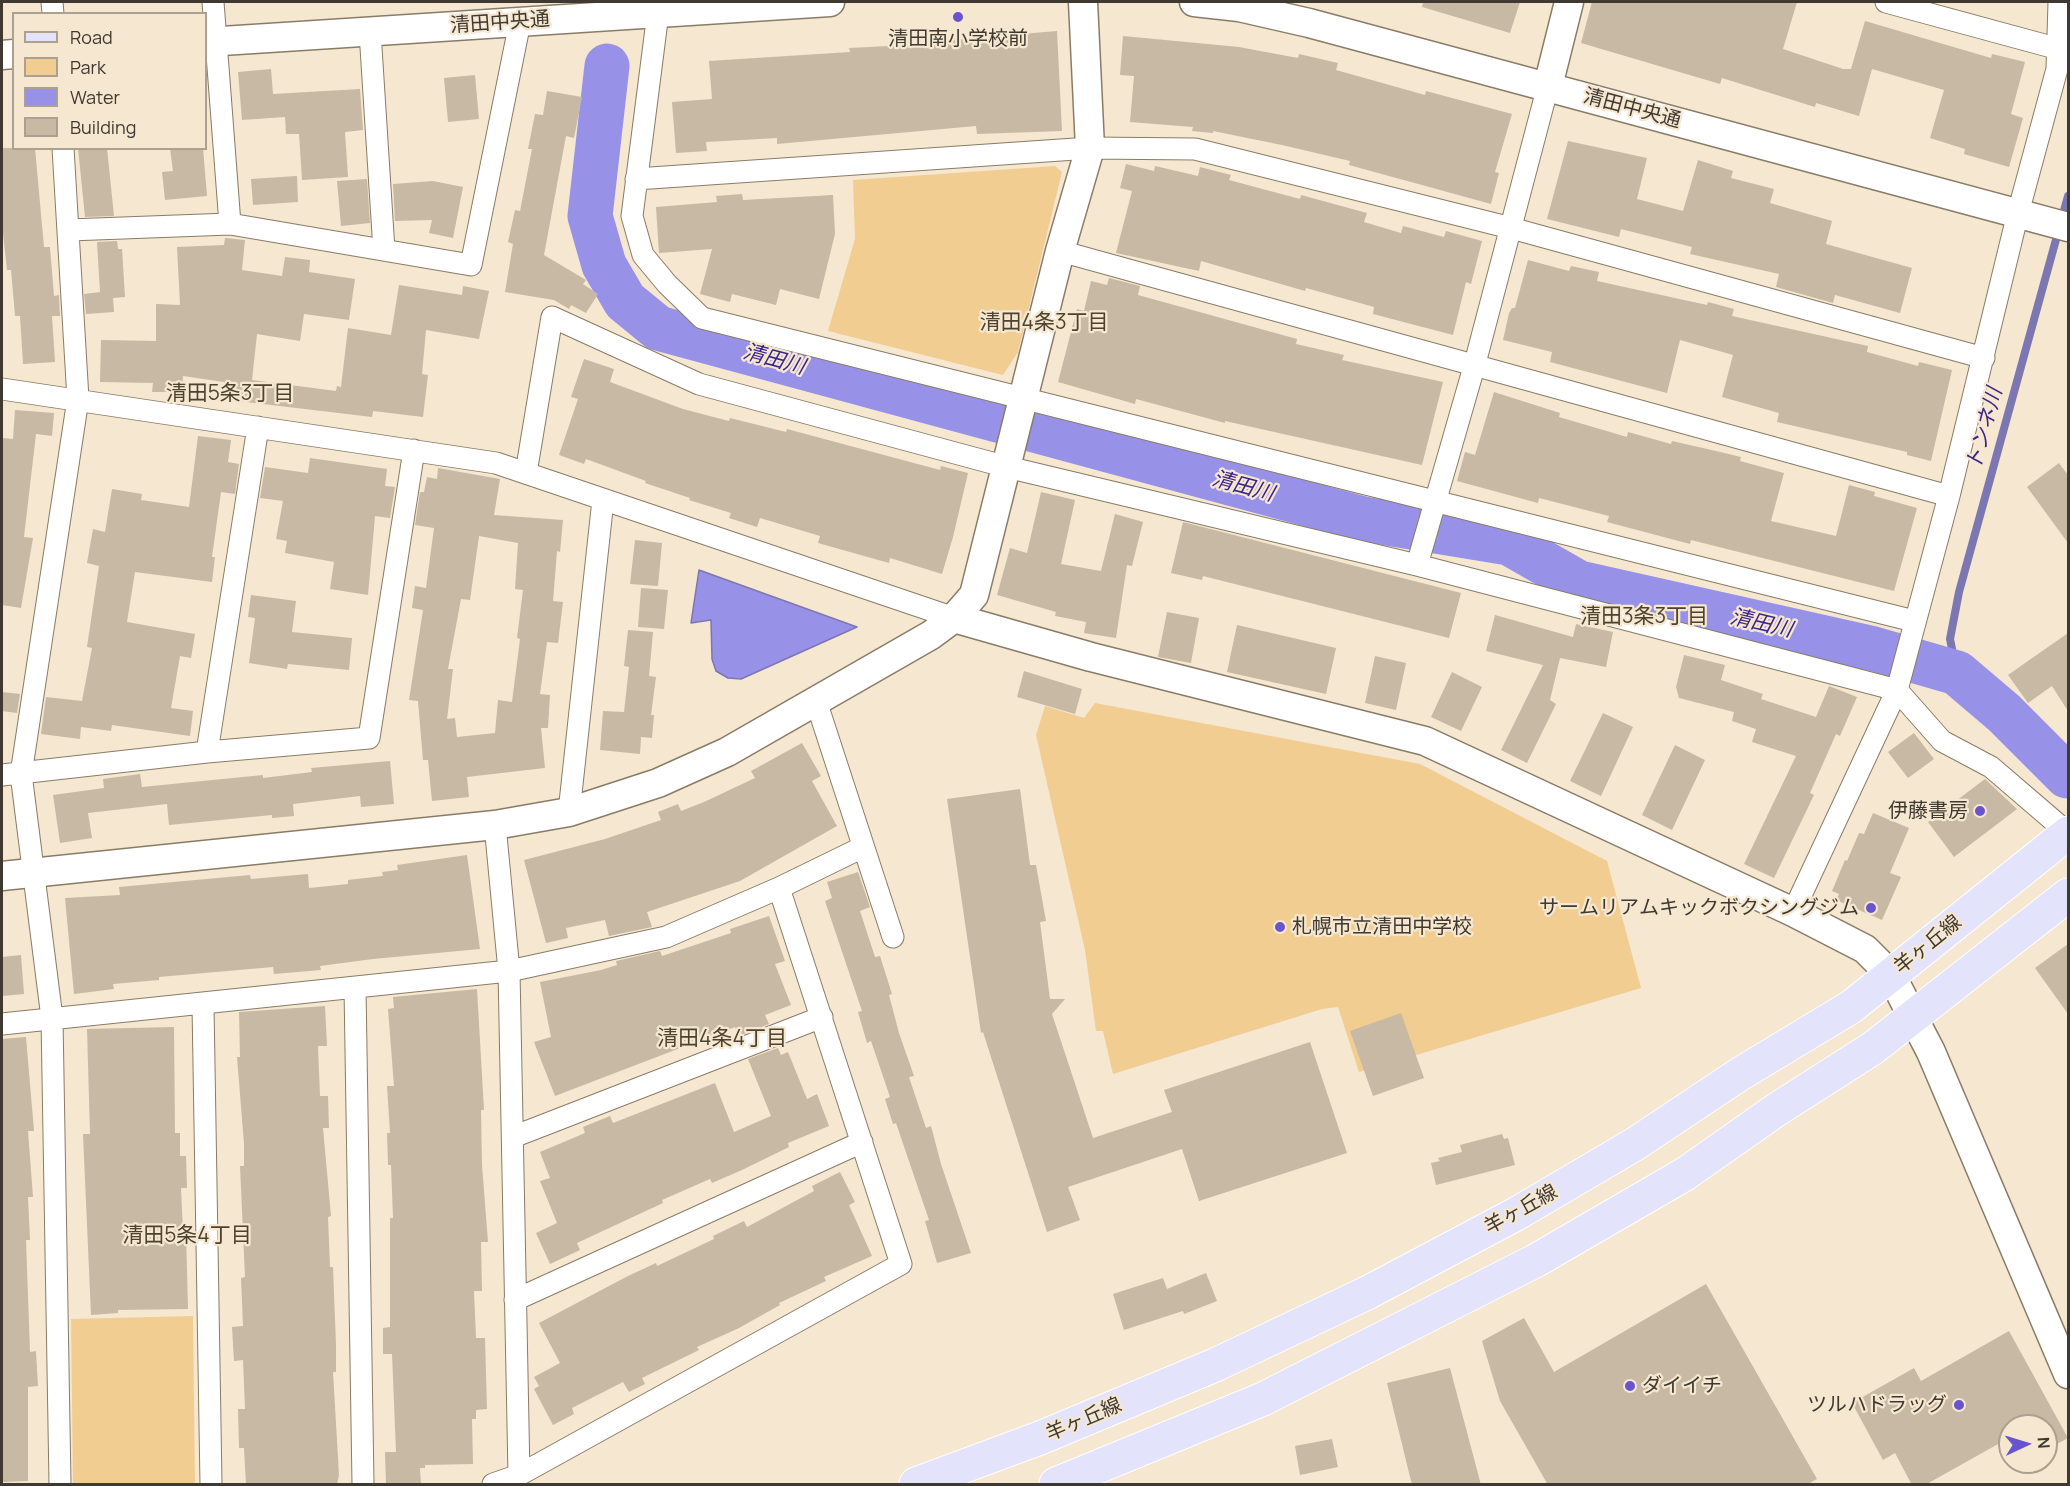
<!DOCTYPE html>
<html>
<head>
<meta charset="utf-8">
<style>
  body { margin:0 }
  #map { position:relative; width:2070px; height:1486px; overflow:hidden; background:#f5e7d0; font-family:Manrope,sans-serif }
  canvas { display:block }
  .frame { position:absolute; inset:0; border:3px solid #3f3931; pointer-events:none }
  .legend { position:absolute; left:12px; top:12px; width:195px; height:138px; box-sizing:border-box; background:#f5e7d0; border:2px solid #aca190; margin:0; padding:8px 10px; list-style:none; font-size:18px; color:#3f3931 }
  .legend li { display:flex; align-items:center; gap:12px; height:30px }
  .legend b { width:30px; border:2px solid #aca190 }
  .north { position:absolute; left:1998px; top:1414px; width:60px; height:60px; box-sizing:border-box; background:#f5e7d0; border:2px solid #aca190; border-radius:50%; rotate:86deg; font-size:16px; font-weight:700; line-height:24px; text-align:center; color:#3f3931 }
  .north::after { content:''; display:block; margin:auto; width:21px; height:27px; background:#6855ce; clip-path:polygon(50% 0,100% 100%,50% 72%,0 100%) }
</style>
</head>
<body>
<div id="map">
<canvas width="2070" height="1486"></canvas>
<div class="frame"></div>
<ul class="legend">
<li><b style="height:8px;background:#e3e3fb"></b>Road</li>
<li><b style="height:16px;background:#f1cd92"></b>Park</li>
<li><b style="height:16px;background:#9791e8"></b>Water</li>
<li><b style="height:16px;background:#c7b9a3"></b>Building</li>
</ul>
<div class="north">N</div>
</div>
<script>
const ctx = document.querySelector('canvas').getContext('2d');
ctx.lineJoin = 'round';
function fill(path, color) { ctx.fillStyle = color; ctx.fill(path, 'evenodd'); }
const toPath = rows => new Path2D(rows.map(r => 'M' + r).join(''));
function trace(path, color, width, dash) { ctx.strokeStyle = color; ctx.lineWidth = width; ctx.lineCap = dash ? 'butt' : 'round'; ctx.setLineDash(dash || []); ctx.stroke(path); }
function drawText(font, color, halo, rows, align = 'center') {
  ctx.font = font + ' Manrope,"Noto Sans JP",sans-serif'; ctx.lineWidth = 4.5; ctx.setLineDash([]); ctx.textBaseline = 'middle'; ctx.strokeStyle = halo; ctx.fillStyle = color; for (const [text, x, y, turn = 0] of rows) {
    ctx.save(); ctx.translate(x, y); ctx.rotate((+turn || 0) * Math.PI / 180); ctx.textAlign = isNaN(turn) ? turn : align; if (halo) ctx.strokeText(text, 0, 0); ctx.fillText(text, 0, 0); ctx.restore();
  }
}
const green = toPath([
  [1055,166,1062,172,1018,352,1003,375,828,331,855,239,853,180],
  [1095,703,1420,764,1607,861,1641,988,1359,1072,1338,1007,1322,1009,1113,1074,1103,1031,1096,1031,1085,950,1036,735,1045,706,1084,718],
  [193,1316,195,1484,73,1484,71,1319]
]);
const water = toPath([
  [699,570,857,627,741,679,728,678,716,671,712,659,711,620,691,623,699,570]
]);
const stream = toPath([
  [1957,673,1950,639,1959,592,2068,196]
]);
const river = toPath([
  [607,66,590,216,604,265,625,301,658,328,1363,519,1509,543,1579,583,1874,649,1957,673,2004,713,2067,776]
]);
const building = toPath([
  [1423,2,1520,2,1510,33,1422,7],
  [1592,2,1797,2,1783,49,1843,69,1851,69,1865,21,1991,58,1992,54,2025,62,2011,114,2023,118,2009,167,1964,154,1965,149,1930,138,1944,90,1872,69,1859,116,1816,103,1815,107,1722,78,1720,84,1581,43],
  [1057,31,1062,131,977,134,976,126,777,144,777,138,706,142,707,151,676,153,672,102,712,99,709,61,850,52,849,48,949,43,949,40],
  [1123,36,1239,47,1298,58,1299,54,1338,63,1336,70,1425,95,1426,91,1512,114,1495,172,1499,173,1491,204,1349,165,1350,161,1282,145,1213,131,1213,133,1192,131,1193,127,1130,122,1134,76,1120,75],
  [271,69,273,94,360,89,363,130,345,132,348,177,302,180,299,134,286,134,285,117,242,120,238,72],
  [475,75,479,119,448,122,444,78],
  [547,91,582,97,574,138,566,136,544,255,586,280,583,284,598,294,586,313,571,305,569,309,554,300,505,292,513,244,508,242,515,210,520,211,532,149,528,149,535,114,543,115],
  [1568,141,1647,158,1637,199,1683,211,1698,160,1733,171,1731,178,1774,189,1770,203,1832,221,1826,244,1912,268,1900,313,1835,295,1833,303,1776,287,1779,274,1690,254,1692,247,1621,229,1619,237,1547,219],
  [2,148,35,148,44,247,50,247,54,296,59,295,60,316,52,316,55,362,23,364,20,316,15,316,11,270,7,270,2,224],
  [78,148,107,148,114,216,85,217],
  [170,148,203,148,207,196,165,200,162,172,173,171],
  [1126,164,1154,171,1155,166,1198,176,1200,167,1231,175,1229,180,1300,199,1301,195,1367,213,1364,222,1401,233,1403,226,1444,237,1446,231,1482,241,1471,284,1466,282,1453,335,1373,314,1374,307,1306,288,1305,291,1201,261,1199,271,1116,253,1132,191,1120,188],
  [297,176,298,202,253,205,251,179],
  [367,179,370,223,341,226,337,181],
  [433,181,463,187,453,238,429,233,432,220,395,221,393,184],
  [742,194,743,200,833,195,835,234,819,299,780,289,776,305,732,294,730,302,700,294,712,249,659,253,656,207,717,202,716,196],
  [225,238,245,240,242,270,282,276,285,257,310,260,309,272,355,279,349,320,304,314,300,341,257,334,252,380,336,391,337,386,341,387,348,328,391,335,399,285,462,295,463,286,489,291,479,339,426,330,422,374,428,375,423,417,373,411,372,417,246,402,221,398,224,382,183,376,182,392,152,392,153,383,100,382,101,340,156,341,156,304,180,305,177,247,224,245],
  [117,241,118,249,122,249,125,297,113,298,114,312,86,314,84,294,100,292,97,242],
  [1528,260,1569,271,1571,266,1599,272,1597,281,1707,305,1708,302,1734,309,1732,316,1868,346,1867,352,1918,366,1919,362,1952,370,1931,461,1907,455,1907,452,1777,422,1779,413,1722,397,1733,355,1680,340,1667,393,1550,362,1552,352,1503,340,1509,313,1512,308,1515,308],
  [1109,278,1140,286,1138,295,1297,339,1296,344,1344,355,1342,360,1443,382,1422,465,1225,421,1225,423,1136,399,1135,404,1058,382,1077,309,1084,311,1091,281,1107,285],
  [584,359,614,369,610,382,683,409,729,421,730,418,786,432,787,429,940,470,941,466,968,473,953,537,942,574,890,558,889,563,818,543,820,536,760,518,757,527,729,518,731,513,689,500,690,498,645,483,646,481,586,459,584,464,559,455,578,399,571,397],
  [1494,392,1560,413,1559,417,1627,437,1628,432,1671,444,1672,441,1716,451,1741,457,1740,461,1784,473,1771,521,1836,536,1849,485,1875,492,1874,496,1917,508,1894,591,1691,540,1690,544,1607,522,1609,516,1539,498,1538,503,1457,481,1465,452,1475,455],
  [15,410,54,413,52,436,36,434,24,537,33,538,21,608,2,605,2,438,13,439],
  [198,436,231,440,228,462,239,464,235,494,221,492,212,557,215,557,212,582,135,572,127,622,195,634,191,658,180,656,171,708,193,711,190,736,112,725,111,731,81,727,80,739,41,734,46,697,82,701,92,648,87,647,99,566,87,563,93,529,105,532,112,489,142,494,141,500,189,507],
  [310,458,387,469,385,486,395,487,390,518,375,516,368,595,330,589,334,562,285,553,287,541,276,539,283,501,260,498,265,467,308,473],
  [2059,463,2068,475,2068,543,2027,487],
  [438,468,500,479,494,515,563,520,560,552,557,551,553,601,563,602,558,643,547,642,540,694,550,695,548,728,541,728,545,768,467,777,469,797,432,801,428,760,423,760,418,701,409,700,423,610,412,608,415,586,426,588,434,528,415,525,420,492,424,492,427,477,437,479],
  [479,536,518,543,515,589,523,590,517,638,520,639,512,702,498,700,495,733,457,737,455,718,447,719,453,669,448,669,461,599,470,600],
  [1041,492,1075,500,1061,564,1101,571,1115,514,1143,522,1132,566,1127,565,1116,638,1084,633,1086,622,1055,616,1056,612,997,595,1010,548,1027,553],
  [1183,522,1461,593,1449,638,1203,576,1202,580,1171,573],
  [635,540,662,543,658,586,630,584],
  [641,588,668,590,664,629,638,627],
  [251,595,296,601,292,632,352,638,349,670,288,664,287,669,249,663,255,618,248,617],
  [1167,612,1199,618,1191,663,1158,657],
  [1495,615,1573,637,1576,624,1613,632,1606,667,1560,658,1550,700,1556,704,1527,763,1501,750,1543,665,1486,651],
  [1237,625,1336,648,1326,694,1227,672],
  [628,630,653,632,649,676,656,677,651,715,654,715,652,738,641,737,640,754,600,750,603,711,624,712,629,667,624,666],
  [2068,633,2068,711,2052,686,2028,703,2008,675],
  [1684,655,1725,665,1721,680,1763,694,1761,699,1816,717,1829,686,1857,697,1840,736,1836,734,1810,793,1814,795,1774,878,1744,864,1796,756,1752,742,1756,729,1732,721,1734,712,1679,698,1676,687],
  [1375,656,1406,663,1396,710,1365,703],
  [1024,671,1082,689,1075,714,1017,697],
  [1452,672,1482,687,1461,731,1431,717],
  [2,692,20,694,17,713,2,711],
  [1603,713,1633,727,1601,796,1570,781],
  [1914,733,1934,759,1908,778,1888,752],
  [802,743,821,776,812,781,837,826,740,881,647,912,652,927,609,936,605,920,566,928,568,938,546,943,524,860,605,839,661,820,658,812,678,804,681,811,704,802,755,778,751,771],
  [1675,745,1705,760,1672,830,1642,815],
  [390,761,394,804,361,807,360,796,293,804,294,816,272,818,272,815,169,825,167,804,88,813,92,838,60,843,53,795,104,788,103,779,140,774,142,787,263,775,263,778,312,772,311,768],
  [1985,779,2017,809,1954,857,1928,822],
  [1020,789,1030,865,1036,865,1046,921,1040,922,1050,999,1065,999,1052,1014,1093,1138,1172,1112,1164,1090,1310,1042,1347,1153,1199,1201,1182,1149,1068,1187,1080,1220,1047,1232,983,1032,981,1033,947,799],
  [1873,813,1909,828,1890,873,1901,877,1882,920,1836,900,1839,894,1832,891,1845,860,1847,861,1859,833,1864,834],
  [467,855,480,949,373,959,320,966,321,970,274,974,273,967,159,977,159,980,113,984,114,989,74,994,65,898,120,895,119,887,250,875,251,879,308,874,309,888,348,884,348,880,383,876,382,872,398,870,397,865],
  [858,872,870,907,860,911,875,957,880,956,892,994,889,995,899,1033,914,1076,909,1077,926,1128,931,1126,941,1164,971,1253,937,1263,925,1221,929,1220,896,1123,893,1124,885,1099,890,1097,871,1041,867,1043,858,1012,862,1011,825,901,832,898,827,882],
  [769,916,785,961,775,964,791,1005,765,1015,769,1024,739,1036,735,1027,555,1096,534,1042,551,1037,540,982,601,970,617,965,616,961,660,951,662,956,731,933,730,929],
  [2068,944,2068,1014,2035,968],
  [21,955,24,994,2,996,2,957],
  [477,989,484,1110,481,1110,482,1165,488,1242,481,1242,482,1291,474,1291,476,1338,485,1338,487,1409,476,1410,476,1419,472,1419,473,1464,425,1465,425,1468,420,1468,421,1485,386,1485,385,1452,396,1452,392,1354,383,1354,383,1328,390,1327,390,1218,393,1218,391,1165,388,1165,387,1133,390,1133,387,1086,394,1086,388,1009,394,1008,393,997],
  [325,1006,327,1046,318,1046,320,1096,328,1096,329,1128,323,1128,331,1216,328,1217,330,1267,333,1267,336,1345,336,1372,333,1372,339,1475,337,1485,246,1485,244,1448,239,1448,238,1409,245,1409,243,1360,234,1361,232,1327,243,1326,241,1278,245,1277,240,1166,244,1166,244,1144,237,1057,240,1057,239,1012],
  [1401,1013,1424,1078,1373,1096,1350,1031],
  [174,1027,175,1133,180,1133,180,1156,186,1156,187,1188,181,1188,183,1232,186,1232,188,1309,118,1310,118,1313,91,1315,83,1134,90,1134,87,1029],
  [26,1037,34,1131,28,1131,33,1197,28,1197,30,1240,26,1240,30,1352,36,1351,38,1386,28,1387,28,1481,2,1482,2,1039],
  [778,1048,781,1055,788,1052,807,1099,817,1094,829,1126,788,1143,789,1147,742,1170,712,1183,710,1179,662,1200,663,1203,577,1243,580,1250,550,1264,536,1233,557,1223,540,1181,550,1178,540,1152,585,1133,583,1127,610,1116,613,1123,715,1083,734,1132,771,1116,748,1059],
  [1502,1134,1504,1139,1508,1138,1515,1165,1436,1185,1431,1163,1440,1161,1438,1158,1462,1152,1460,1145],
  [840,1172,855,1202,849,1205,872,1256,824,1277,826,1281,779,1303,780,1305,739,1328,697,1347,699,1350,642,1378,645,1384,629,1392,623,1382,572,1408,574,1414,553,1425,534,1389,539,1386,534,1377,560,1363,539,1323,628,1276,656,1263,657,1266,714,1239,713,1236,744,1221,747,1227,814,1191,812,1186],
  [1206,1273,1217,1301,1184,1314,1183,1311,1124,1330,1113,1294,1163,1278,1167,1289],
  [1706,1284,1817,1479,1806,1485,1548,1485,1500,1401,1482,1341,1524,1318,1554,1372],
  [2009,1331,2068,1438,2046,1450,2046,1426,2010,1426,2010,1445,2007,1439,1925,1485,1912,1485,1895,1453,1883,1460,1852,1403,1914,1368,1921,1381],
  [1450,1368,1481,1485,1412,1485,1387,1383],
  [1332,1439,1338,1467,1300,1475,1295,1446]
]);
const street = toPath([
  [52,2,53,14],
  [213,2,230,224],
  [1886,2,2059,49],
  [658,13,632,216,643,255,667,284,702,318,1914,621],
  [370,32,384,250],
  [636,179,1090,148,1195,149,1511,228,1984,358],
  [69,230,230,224,471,265,520,22],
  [1060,251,1949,496],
  [2,389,496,463,954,618],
  [526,473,552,317,699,384,1007,467,1417,565,1897,690,1942,741,1991,767,2068,833],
  [1417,565,1474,367,1548,86],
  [816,701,893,937],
  [207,752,258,427],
  [2,775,207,752,369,738,414,450],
  [569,812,603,500],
  [495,825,509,971,519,1475],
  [1793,912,1897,690,1949,496,2018,213,2057,69,2059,2],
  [355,988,363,1484],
  [203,1005,211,1484],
  [2,1024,509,971,666,937,779,888,863,847],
  [513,1137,822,1017],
  [515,1300,862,1142],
  [60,1484,52,1018,21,774,78,399,63,148],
  [493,1484,519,1475,901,1264,779,888]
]);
const secondary = toPath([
  [1194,2,1239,7,1309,23,2068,227],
  [206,42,830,2],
  [2,55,14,54],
  [1548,86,1569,2],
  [954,618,1091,657,1425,741,1793,912,1865,949,1891,975,1931,1052,2068,1374],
  [2,876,495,825,569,812,658,783,727,752,931,635,954,618,974,595,1060,251,1090,148,1083,2]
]);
const primary = toPath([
  [916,1484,1040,1438,1215,1365,1367,1293,1516,1214,1635,1144,1740,1074,1851,1007,2068,833],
  [1056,1484,1263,1399,1535,1261,1685,1174,1776,1110,1873,1048,2068,895]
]);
const markers = [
  [958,17,6,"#6855ce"],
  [1980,811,6,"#6855ce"],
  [1871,908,6,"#6855ce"],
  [1280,927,6,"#6855ce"],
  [1630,1386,6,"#6855ce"],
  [1959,1405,6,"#6855ce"]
];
const streetNames = [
  ["清田中央通",500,23,-4],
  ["清田中央通",1632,109,15],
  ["羊ヶ丘線",1928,945,-39],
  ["羊ヶ丘線",1521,1210,-29],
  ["羊ヶ丘線",1084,1420,-23]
];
const poiNames = [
  ["清田南小学校前",958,39,"center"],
  ["伊藤書房",1968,811],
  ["サームリアムキックボクシングジム",1859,908],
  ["札幌市立清田中学校",1292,927,"left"],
  ["ダイイチ",1642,1386,"left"],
  ["ツルハドラッグ",1947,1405]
];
const neighbourhoodNames = [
  ["清田4条3丁目",1044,323],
  ["清田5条3丁目",230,394],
  ["清田3条3丁目",1644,617],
  ["清田4条4丁目",722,1039],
  ["清田5条4丁目",187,1236]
];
const waterNames = [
  ["清田川",774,360,15],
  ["トンネ川",1985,429,-75],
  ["清田川",1243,487,15],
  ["清田川",1761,624,13]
];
fill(green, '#f1cd92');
fill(water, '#9791e8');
trace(water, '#7d77b1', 1.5);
trace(stream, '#7d77b1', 8);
trace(river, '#9791e8', 45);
fill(building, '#c7b9a3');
trace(street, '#897c67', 23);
trace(secondary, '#897c67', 31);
trace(primary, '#fff', 35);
trace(street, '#fff', 21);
trace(secondary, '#fff', 28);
trace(primary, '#e3e3fb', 33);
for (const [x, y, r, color] of markers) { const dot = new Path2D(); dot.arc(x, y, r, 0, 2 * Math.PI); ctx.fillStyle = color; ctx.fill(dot); trace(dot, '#f5e7d0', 2); }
drawText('20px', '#3f3931', '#f5e7d0', streetNames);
drawText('20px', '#3f3931', '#f5e7d0', poiNames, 'right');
drawText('21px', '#4d422f', '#f5e7d0', neighbourhoodNames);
drawText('italic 21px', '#3c2589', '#f5e7d0', waterNames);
</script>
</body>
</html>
